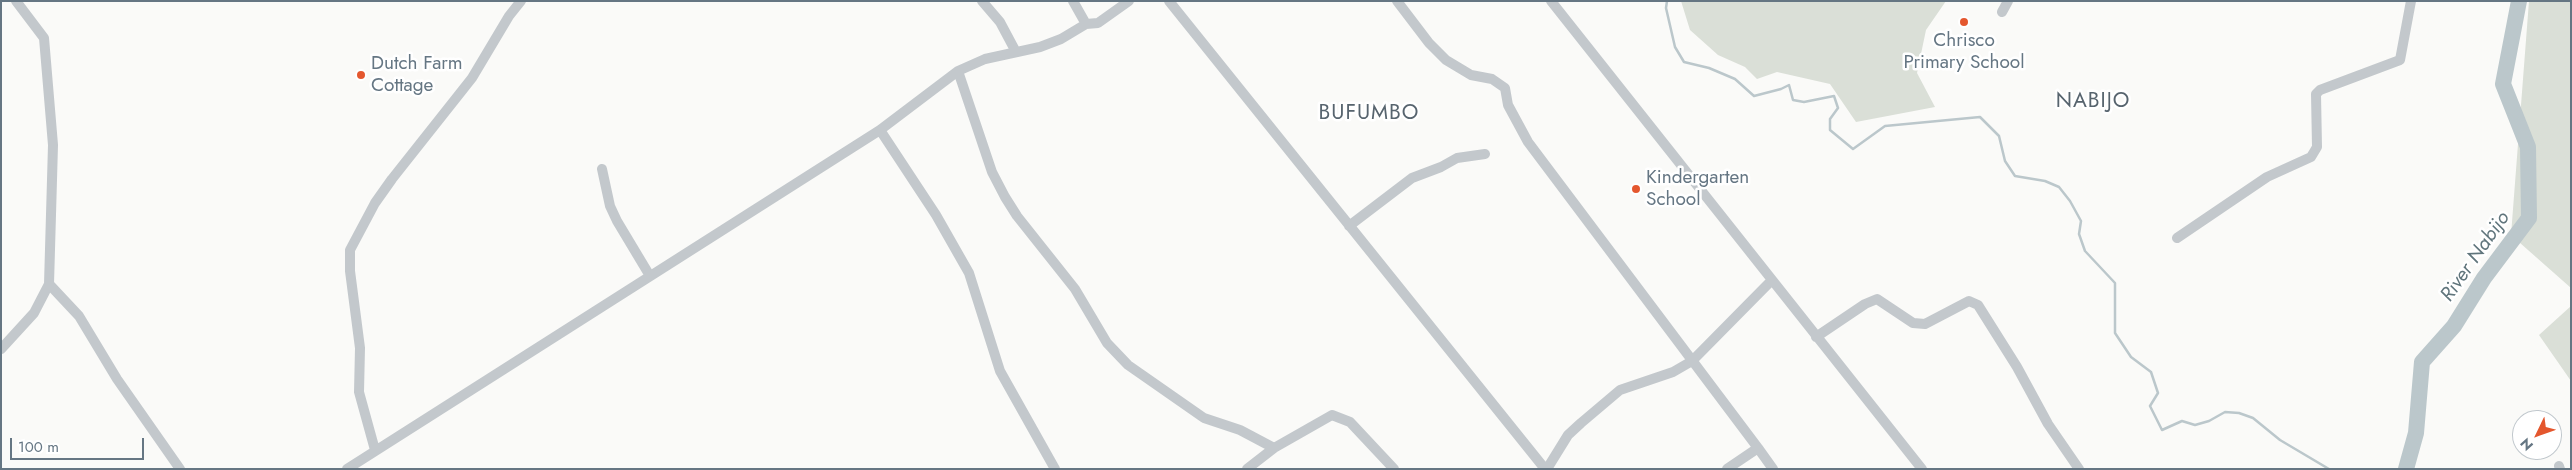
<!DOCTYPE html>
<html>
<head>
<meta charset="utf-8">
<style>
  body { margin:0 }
  #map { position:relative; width:2572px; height:470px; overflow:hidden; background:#fafaf8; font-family:Jost,sans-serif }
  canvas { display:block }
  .frame { position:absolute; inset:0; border:2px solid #657683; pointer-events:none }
  .north { position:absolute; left:2512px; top:410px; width:50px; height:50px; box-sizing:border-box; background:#fff; border:1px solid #c1c8cd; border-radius:50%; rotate:228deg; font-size:14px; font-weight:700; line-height:20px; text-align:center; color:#657683 }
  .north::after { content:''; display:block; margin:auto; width:18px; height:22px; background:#e4572e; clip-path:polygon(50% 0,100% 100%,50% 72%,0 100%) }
  .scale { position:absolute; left:10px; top:438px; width:134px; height:22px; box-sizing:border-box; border:2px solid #657683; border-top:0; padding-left:6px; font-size:15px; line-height:18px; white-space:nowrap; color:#657683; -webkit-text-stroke:4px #fff; paint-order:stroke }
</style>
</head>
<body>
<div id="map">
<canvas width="2572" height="470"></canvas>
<div class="frame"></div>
<div class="north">N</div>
<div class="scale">100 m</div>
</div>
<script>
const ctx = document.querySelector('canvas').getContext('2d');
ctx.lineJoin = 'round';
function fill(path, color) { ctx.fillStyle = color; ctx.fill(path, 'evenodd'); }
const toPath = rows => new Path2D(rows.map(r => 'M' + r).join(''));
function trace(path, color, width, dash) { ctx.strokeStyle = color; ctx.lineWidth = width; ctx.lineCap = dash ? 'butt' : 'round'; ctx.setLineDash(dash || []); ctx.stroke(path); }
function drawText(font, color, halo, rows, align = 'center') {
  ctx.font = font + ' Jost,sans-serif'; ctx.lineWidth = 5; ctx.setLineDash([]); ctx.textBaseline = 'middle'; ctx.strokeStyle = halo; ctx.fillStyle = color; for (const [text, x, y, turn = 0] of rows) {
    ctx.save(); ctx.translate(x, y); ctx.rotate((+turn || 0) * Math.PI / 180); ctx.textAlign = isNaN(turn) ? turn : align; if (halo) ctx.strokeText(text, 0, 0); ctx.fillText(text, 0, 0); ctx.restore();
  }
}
const green = toPath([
  [1681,1,1946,1,1926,30,1917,73,1935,107,1856,122,1830,84,1777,72,1757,79,1745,67,1718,55,1690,30],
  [2529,1,2571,1,2571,288,2511,235],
  [2571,306,2571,381,2539,335]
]);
const stream = toPath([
  [1667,1,1666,8,1675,47,1684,62,1709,68,1735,79,1754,96,1781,89,1789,85,1793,100,1804,102,1834,96,1838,108,1830,119,1830,130,1853,149,1885,126,1980,117,1999,136,2005,161,2015,176,2045,181,2059,187,2070,201,2081,221,2079,234,2085,251,2115,283,2115,333,2131,357,2151,372,2158,393,2150,406,2162,430,2182,421,2195,425,2209,421,2225,412,2239,413,2253,418,2280,440,2329,469]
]);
const river = toPath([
  [2406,469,2416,433,2422,362,2454,326,2484,278,2529,218,2528,147,2503,84,2519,1]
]);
const minor = toPath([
  [982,1,1000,22,1016,52],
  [1073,1,1086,24],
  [1169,1,1545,469],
  [1397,1,1429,43,1446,60,1471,75,1492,79,1505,88,1508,105,1528,142,1758,448],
  [1551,1,1922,469],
  [2002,12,2008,1],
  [958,71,992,172,1005,197,1017,216,1075,289,1107,343,1128,365,1204,418,1240,430,1274,448],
  [880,130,936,215,969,273,1000,371,1055,469],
  [602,169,610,206,617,221,650,276],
  [1349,226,1412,178,1441,167,1457,158,1485,154],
  [2177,238,2267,177,2311,157,2317,147,2316,94,2320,90,2400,60,2411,1],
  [49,284,79,316,117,379,180,469],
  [1816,337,1865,304,1877,299,1913,323,1925,324,1969,301,1978,305,2017,367,2048,424,2079,469],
  [1,349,34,313,49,284,53,145,44,38,16,1],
  [375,450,359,392,360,348,350,271,350,250,375,203,392,179,472,78,509,16,521,1],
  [2559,466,2560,469],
  [347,469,880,130,958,71,985,59,1040,47,1061,39,1086,24,1098,23,1129,1],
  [1247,469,1274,448,1332,415,1350,422,1394,469],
  [1547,469,1568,435,1581,423,1620,390,1673,372,1692,361,1771,281],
  [1727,469,1758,448,1773,469]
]);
const markers = [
  [1964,22,5,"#e4572e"],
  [361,75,5,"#e4572e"],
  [1636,189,5,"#e4572e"]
];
const poiNames = [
  ["Chrisco",1964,41,"center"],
  ["Primary School",1964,63,"center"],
  ["Dutch Farm",371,64],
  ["Cottage",371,86],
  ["Kindergarten",1646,178],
  ["School",1646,200]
];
const waterNames = [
  ["River Nabijo",2476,257,-55]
];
const quarterNames = [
  ["NABIJO",2093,102],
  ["BUFUMBO",1369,114]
];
fill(green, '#dadfd7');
trace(stream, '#bbc7cb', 2.5);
trace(river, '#bbc7cb', 16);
trace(minor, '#c3c8cc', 10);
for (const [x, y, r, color] of markers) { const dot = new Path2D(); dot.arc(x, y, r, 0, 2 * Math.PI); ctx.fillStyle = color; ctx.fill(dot); trace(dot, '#fff', 2); }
drawText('19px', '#657683', '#fff', poiNames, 'left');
drawText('italic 20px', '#60757c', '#fff', waterNames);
ctx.letterSpacing = '1px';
drawText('21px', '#57646e', '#fff', quarterNames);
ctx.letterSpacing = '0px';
</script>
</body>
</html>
